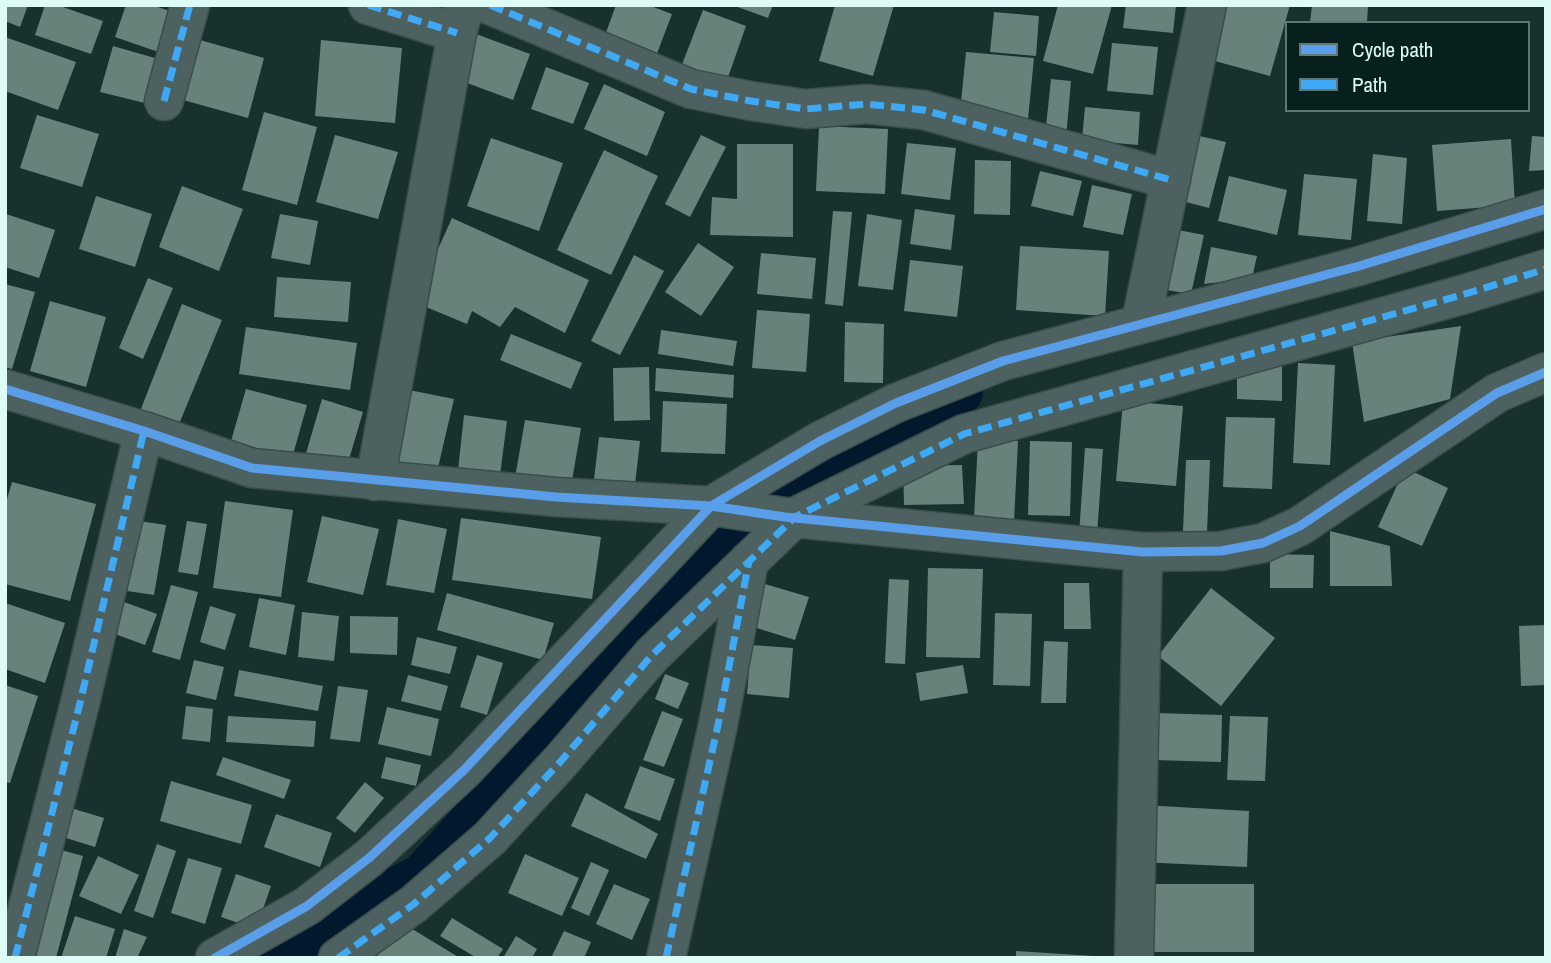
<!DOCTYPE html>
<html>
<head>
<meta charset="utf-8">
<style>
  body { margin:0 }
  #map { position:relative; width:1551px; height:963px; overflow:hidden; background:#18302e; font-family:"Archivo Narrow",sans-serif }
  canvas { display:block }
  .frame { position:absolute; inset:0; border:7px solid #dffbf8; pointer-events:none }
  .legend { position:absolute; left:1285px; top:21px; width:245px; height:91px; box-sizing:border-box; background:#071f1d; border:2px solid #5d7775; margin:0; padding:9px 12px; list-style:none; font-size:21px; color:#dffbf8 }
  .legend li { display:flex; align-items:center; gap:14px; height:35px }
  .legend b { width:35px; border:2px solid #5d7775 }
</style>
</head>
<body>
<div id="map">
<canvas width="1551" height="963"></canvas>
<div class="frame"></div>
<ul class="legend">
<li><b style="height:9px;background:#5a9eea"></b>Cycle path</li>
<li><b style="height:9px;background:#3fa9f5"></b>Path</li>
</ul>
</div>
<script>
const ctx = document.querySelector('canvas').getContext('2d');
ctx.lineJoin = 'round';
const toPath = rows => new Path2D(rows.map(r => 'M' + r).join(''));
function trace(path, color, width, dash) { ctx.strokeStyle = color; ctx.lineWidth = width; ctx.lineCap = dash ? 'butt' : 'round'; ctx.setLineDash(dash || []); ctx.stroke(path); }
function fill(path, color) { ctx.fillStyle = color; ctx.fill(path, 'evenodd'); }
const canal = toPath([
  [267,958,423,876,757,508,950,394,960,392]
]);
const building = toPath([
  [5,5,28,5,20,27,5,21],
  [45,5,57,5,103,21,91,54,35,35],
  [126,5,152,5,181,15,167,55,115,37],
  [616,5,648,5,672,14,656,56,604,38],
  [732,5,773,5,768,18],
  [835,5,894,5,873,76,819,61],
  [1058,5,1112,5,1093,74,1043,61],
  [1126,5,1176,5,1173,33,1123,28],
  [1226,5,1290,5,1270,76,1211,60],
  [1312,5,1368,5,1367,23,1310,23],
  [703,10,746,26,726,83,681,67],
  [994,12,1039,16,1036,56,990,52],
  [476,34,530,54,513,100,459,80],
  [5,37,76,62,58,110,5,91],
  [200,40,264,58,248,118,183,100],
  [321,40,402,48,395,123,315,116],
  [1112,43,1158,47,1153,95,1107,91],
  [113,46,165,61,153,105,100,92],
  [966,52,1034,58,1028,119,960,112],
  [546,67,589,83,573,124,531,109],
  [1051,79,1071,81,1066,138,1045,136],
  [604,84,665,112,647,156,584,129],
  [1085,107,1140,112,1138,145,1082,140],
  [264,112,317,127,297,205,242,190],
  [37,115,99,134,82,187,20,168],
  [819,126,888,129,885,194,816,191],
  [335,135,398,152,378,219,316,202],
  [701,135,726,147,690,217,665,204],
  [1195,135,1226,142,1209,208,1178,200],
  [1532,136,1546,137,1546,170,1529,171],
  [491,138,563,163,539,231,467,206],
  [1511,139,1515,205,1437,211,1432,145],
  [907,143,956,148,950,200,901,194],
  [737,144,793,144,793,237,710,235,712,197,737,199],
  [604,150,658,176,611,275,557,250],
  [1373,154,1407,158,1402,224,1367,221],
  [975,160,1011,161,1010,215,974,214],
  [1040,171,1082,181,1073,216,1031,206],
  [1304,174,1357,179,1351,240,1298,235],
  [1229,176,1287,190,1277,235,1218,221],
  [1092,185,1132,194,1123,235,1083,227],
  [182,186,243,209,219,271,159,247],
  [96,196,152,214,135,267,79,249],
  [915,209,955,215,951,250,910,244],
  [833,211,852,212,843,306,825,304],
  [6,214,55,230,39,278,5,267],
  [280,214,318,221,310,265,271,258],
  [867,214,902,220,893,290,858,286],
  [452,218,589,280,565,333,515,307,500,327,472,311,467,324,414,302],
  [1173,229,1204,235,1191,294,1160,289],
  [698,243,734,267,701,316,665,292],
  [1020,246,1109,251,1105,316,1016,310],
  [1211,247,1257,256,1252,278,1204,284],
  [761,253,816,258,812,299,757,294],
  [634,255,664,271,620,355,591,341],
  [910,260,963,266,957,317,904,311],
  [277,277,351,282,348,322,274,317],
  [148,278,173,288,143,359,119,348],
  [5,284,35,292,12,369,5,367],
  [50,301,106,317,86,387,30,371],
  [182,304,222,320,177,429,139,414],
  [757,310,810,314,806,372,752,368],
  [845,322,884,324,883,383,844,382],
  [1461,326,1450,399,1364,422,1352,342],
  [246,327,357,343,350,390,239,374],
  [661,330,737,341,733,366,658,354],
  [511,334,582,363,571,389,500,360],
  [1298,363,1335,365,1330,465,1293,463],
  [1237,365,1282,366,1282,401,1237,399],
  [649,367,650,420,614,421,613,368],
  [656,368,734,375,733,398,655,391],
  [246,389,307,405,292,458,231,441],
  [404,389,454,399,437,472,388,461],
  [322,399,363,412,345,473,304,460],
  [663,401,727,404,725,454,661,452],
  [1123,401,1183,406,1176,486,1116,481],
  [464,415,507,421,500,475,458,470],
  [1226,417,1275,418,1272,489,1223,487],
  [525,420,581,428,571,487,515,478],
  [599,437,640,441,634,493,593,488],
  [978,440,1018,441,1014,522,974,519],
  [1030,441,1072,442,1070,516,1028,515],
  [1085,448,1103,449,1097,535,1079,534],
  [1186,460,1210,460,1207,532,1183,531],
  [962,465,964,504,904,505,903,466],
  [1405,468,1448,488,1422,546,1378,527],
  [12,482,96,504,70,601,5,584,5,506],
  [225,501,293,510,281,597,213,588],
  [322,516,379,529,363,595,307,582],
  [461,518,601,537,592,599,452,580],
  [398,519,447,529,434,593,386,585],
  [139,521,166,525,154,595,127,591],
  [187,521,207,524,198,575,178,572],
  [1330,531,1390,546,1392,586,1330,586],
  [1270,554,1314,555,1313,588,1270,588],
  [928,568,983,569,980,658,926,657],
  [889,579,909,580,905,664,885,663],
  [758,582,809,597,795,640,744,624],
  [1064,583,1089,583,1091,629,1064,629],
  [171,585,198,592,180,660,152,652],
  [1211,588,1275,638,1221,706,1158,656],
  [447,593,554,623,543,660,437,630],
  [259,598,295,605,286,655,249,647],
  [116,599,157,614,145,645,104,630],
  [5,603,65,623,45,683,5,669],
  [210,606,236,614,225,650,200,642],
  [302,612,339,616,334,661,298,657],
  [995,613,1032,614,1030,686,993,685],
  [350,616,398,617,397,655,350,653],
  [1546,625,1546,685,1521,686,1519,626],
  [417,637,457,647,450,674,411,665],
  [1044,641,1068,642,1066,703,1041,703],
  [751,645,793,648,789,698,747,694],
  [477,655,503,663,487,715,460,707],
  [194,660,224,667,216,700,186,693],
  [963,665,968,693,920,701,916,673],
  [239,670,323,686,318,711,234,696],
  [665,674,689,683,678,709,655,699],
  [408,675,448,686,441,711,401,701],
  [5,685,38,696,10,783,5,782],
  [338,686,368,690,360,742,330,739],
  [186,706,213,709,210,742,182,739],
  [387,707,439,719,431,756,378,744],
  [662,711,683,719,664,767,643,760],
  [1155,713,1222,715,1221,762,1154,760],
  [228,716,316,721,314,747,226,742],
  [1230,716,1268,717,1265,781,1227,780],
  [223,757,291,780,284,799,216,775],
  [386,757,421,765,416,786,381,778],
  [640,766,675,779,660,821,624,808],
  [171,781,252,805,241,844,160,821],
  [365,782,384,798,355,833,336,818],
  [586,793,658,834,646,859,571,826],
  [61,805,104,818,95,847,53,834],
  [1142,805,1249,811,1247,867,1139,862],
  [276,814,332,833,320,867,264,847],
  [157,844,176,851,153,918,134,911],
  [50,847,83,856,56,958,21,958],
  [525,854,579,878,562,916,508,893],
  [98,856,139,875,121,914,79,896],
  [188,858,222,868,205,924,171,913],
  [591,862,609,870,589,916,571,908],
  [236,874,271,886,256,929,221,917],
  [614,884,650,899,632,940,596,924],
  [1149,884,1254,884,1254,952,1149,952],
  [75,916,115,929,106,958,61,958],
  [452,918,503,949,497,958,477,958,440,936],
  [399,921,460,958,376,958],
  [124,929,147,937,137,958,115,958],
  [564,931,591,942,584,958,551,958],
  [516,936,537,949,532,958,503,958],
  [1016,951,1094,956,1094,958,1016,958]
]);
const street = toPath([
  [368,5,457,33],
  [490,5,691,89,751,101,806,109,866,104,924,110,1171,180],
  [164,101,190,5],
  [1141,322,1207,5],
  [5,389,144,431,252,468,556,497,711,506,785,517,1143,552,1221,551,1263,543,1300,526,1497,393,1546,372],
  [375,481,457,33,465,5],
  [15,958,80,703,144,431],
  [215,958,307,906,369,858,464,770,711,506,820,441,896,403,1003,361,1359,266,1546,209],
  [338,958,414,904,490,838,561,761,652,655,795,517,964,434,1465,294,1546,269],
  [666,958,718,725,749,561],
  [1134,958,1143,552]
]);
const quiet = toPath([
  [368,5,457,33],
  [490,5,691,89,751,101,806,109,866,104,924,110,1171,180],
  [164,101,190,5],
  [15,958,80,703,144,431],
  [338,958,414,904,490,838,561,761,652,655,795,517,964,434,1465,294,1546,269],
  [666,958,718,725,749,561]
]);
const cycleway = toPath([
  [5,389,144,431,252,468,556,497,711,506,785,517,1143,552,1221,551,1263,543,1300,526,1497,393,1546,372],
  [215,958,307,906,369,858,464,770,711,506,820,441,896,403,1003,361,1359,266,1546,209]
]);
trace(canal, '#02192d', 46);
fill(building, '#68827b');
trace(street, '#3a4d4b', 41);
trace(street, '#4d6260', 38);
trace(quiet, '#3fa9f5', 7, [14, 7]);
trace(cycleway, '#5a9eea', 9);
</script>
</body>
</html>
